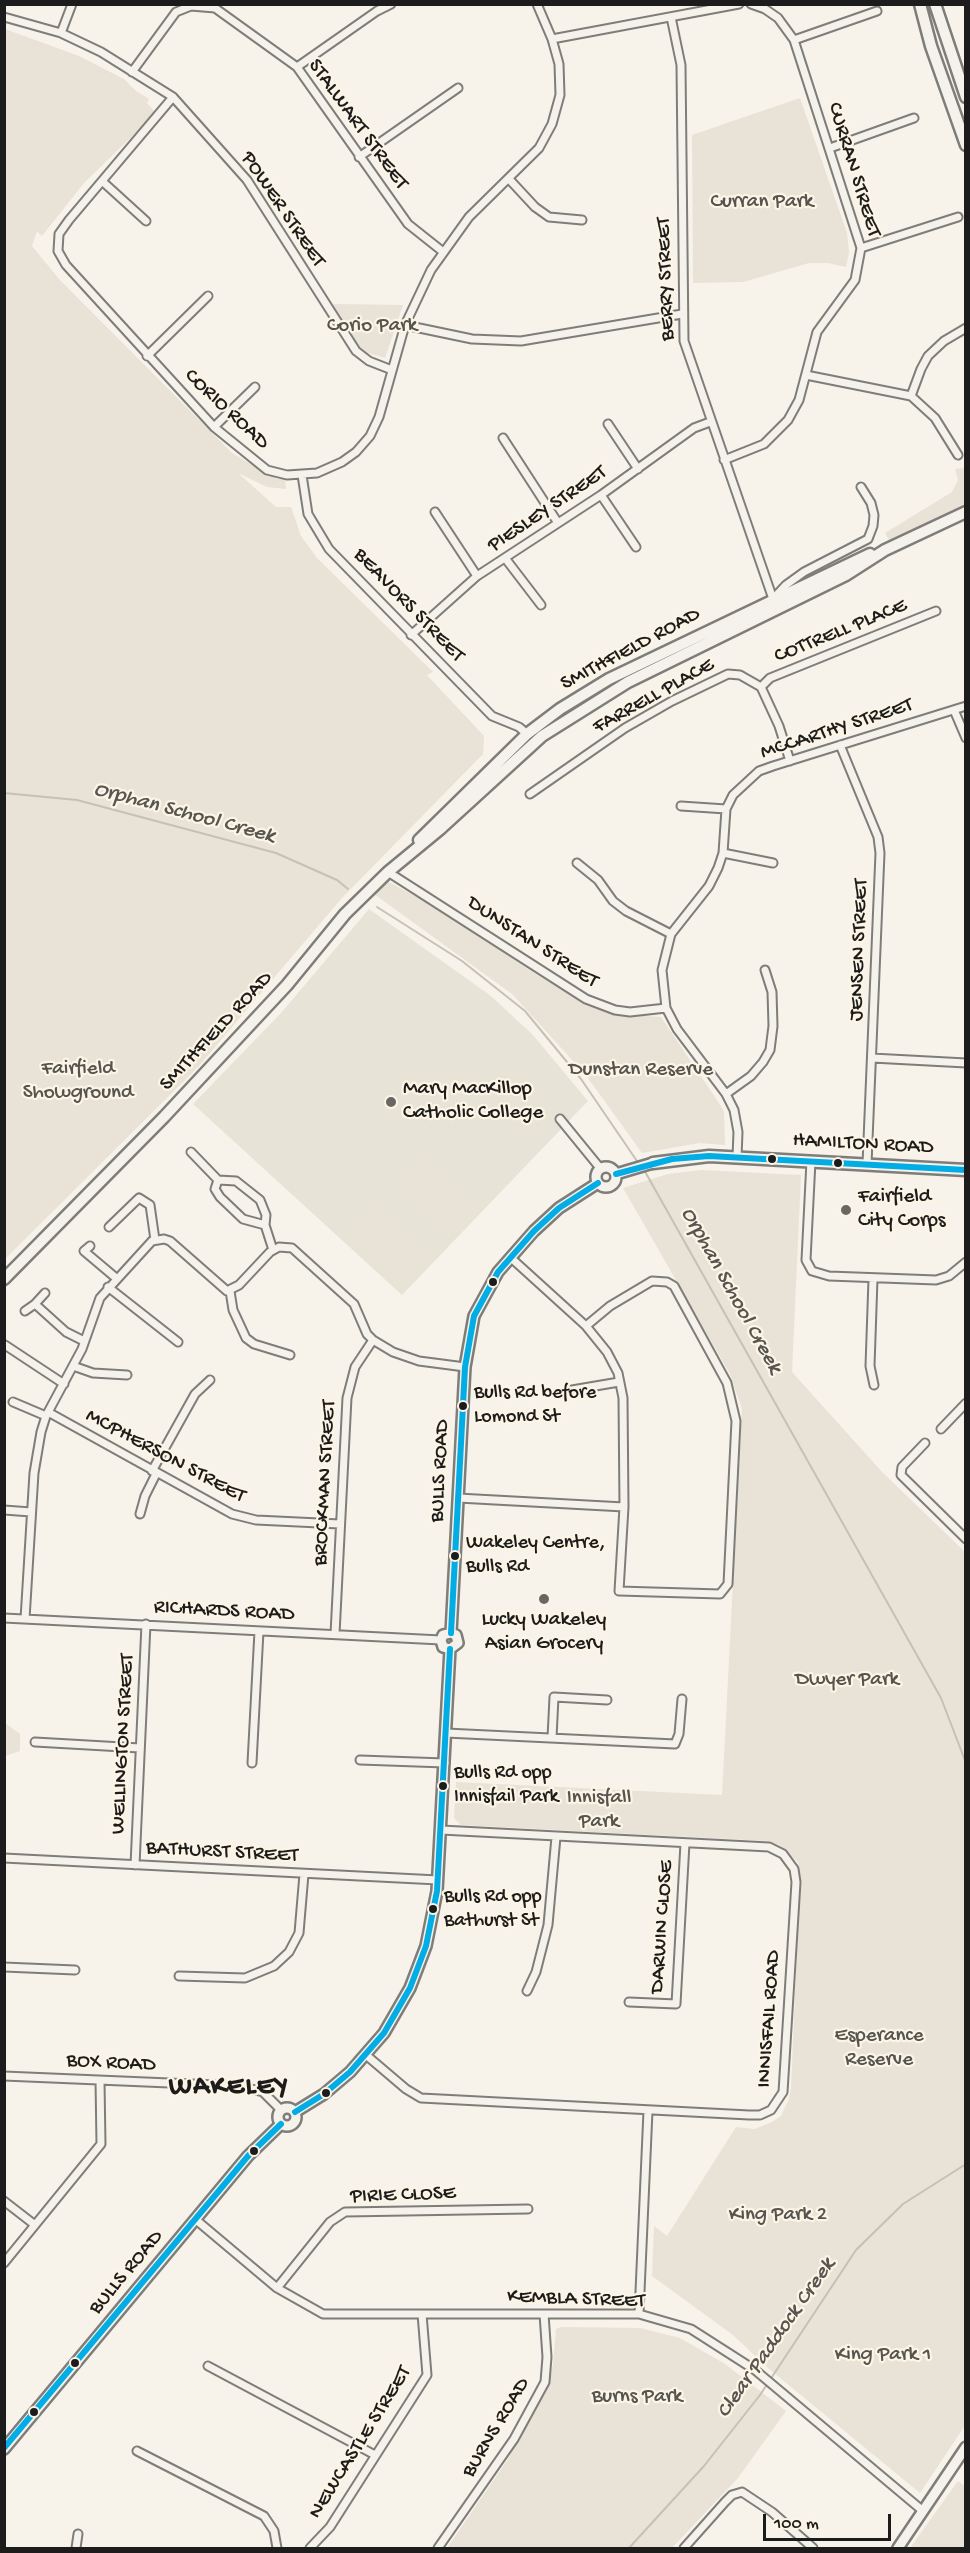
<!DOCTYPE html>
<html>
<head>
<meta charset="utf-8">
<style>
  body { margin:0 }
  #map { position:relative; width:970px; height:2553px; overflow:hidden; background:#f7f3ea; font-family:"Gochi Hand",sans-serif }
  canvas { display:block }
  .frame { position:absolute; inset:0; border:6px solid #1c1c1c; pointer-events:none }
  .scale { position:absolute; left:763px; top:2514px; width:128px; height:27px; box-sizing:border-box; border:3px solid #1c1c1c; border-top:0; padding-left:8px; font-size:18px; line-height:21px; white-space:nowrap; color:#1c1c1c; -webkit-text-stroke:4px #fcf5e5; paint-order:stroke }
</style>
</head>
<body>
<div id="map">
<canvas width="970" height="2553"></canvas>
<div class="frame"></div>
<div class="scale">100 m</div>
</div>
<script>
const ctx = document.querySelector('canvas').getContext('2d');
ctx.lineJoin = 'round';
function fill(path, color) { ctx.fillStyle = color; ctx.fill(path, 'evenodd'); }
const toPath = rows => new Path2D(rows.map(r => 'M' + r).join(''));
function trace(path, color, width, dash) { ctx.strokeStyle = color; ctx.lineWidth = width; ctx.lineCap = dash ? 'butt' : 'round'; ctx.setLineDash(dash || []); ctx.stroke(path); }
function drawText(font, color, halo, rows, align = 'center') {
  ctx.font = font + ' "Gochi Hand",sans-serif'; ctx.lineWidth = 4.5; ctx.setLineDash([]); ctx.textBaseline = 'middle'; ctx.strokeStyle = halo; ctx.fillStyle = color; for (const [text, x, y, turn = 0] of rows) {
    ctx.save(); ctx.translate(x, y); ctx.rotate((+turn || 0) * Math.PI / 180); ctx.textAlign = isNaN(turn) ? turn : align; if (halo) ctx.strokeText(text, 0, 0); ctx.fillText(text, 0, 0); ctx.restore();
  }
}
const built = toPath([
  [369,909,491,996,533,1035,588,1101,402,1295,193,1104,281,1013]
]);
const green = toPath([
  [5,29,79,56,124,79,136,91,149,99,147,103,156,113,84,183,42,236,37,231,32,246,59,279,232,453,277,479,285,478,286,489,267,487,238,473,276,507,291,507,301,536,317,558,433,672,427,675,484,736,483,754,341,899,198,1067,5,1259],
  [800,98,847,233,849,252,846,267,828,263,809,263,743,282,693,283,692,135],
  [333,304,403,305,385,358,365,352,355,344],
  [965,468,965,505,889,540,885,533,952,492,958,480,955,469],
  [387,881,428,903,534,973,592,1007,613,1014,661,1017,721,1106,724,1112,725,1145,700,1143,642,1153,585,1074,512,994,374,894],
  [426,1160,440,1174,414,1201,400,1188],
  [701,1170,801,1175,792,1372,883,1473,965,1552,966,2424,920,2493,768,2368,733,2335,652,2276,654,2226,667,2236,736,2127,755,2129,772,2122,781,2116,788,2101,791,2089,800,1876,798,1862,779,1845,768,1841,461,1825,454,1818,456,1782,722,1795,742,1409,730,1374,623,1188,668,1174],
  [442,1175,456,1188,429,1216,415,1203],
  [457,1190,471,1203,444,1231,430,1218],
  [378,1211,392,1224,367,1250,353,1237],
  [394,1226,407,1239,382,1265,368,1252],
  [409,1240,423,1253,397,1279,384,1266],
  [5,1723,20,1734,20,1751,5,1756],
  [562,2327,640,2328,680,2338,725,2364,786,2411,738,2478,672,2548,447,2548,508,2459,547,2386,553,2364,556,2329],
  [958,2481,965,2486,965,2548,910,2548]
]);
const stream = toPath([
  [4,793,77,800,276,853,337,880,348,889],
  [377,907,462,961,525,1011,581,1079,639,1164],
  [643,1168,941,1698,966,1763],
  [629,2548,704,2466,760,2395,856,2250,903,2204,966,2164]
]);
const minor = toPath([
  [4,17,61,33,101,52,173,97,247,180,356,351,369,361,392,370],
  [671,17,681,65,684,341,773,599,786,585,804,572,868,539,873,526,874,515,871,503,861,487],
  [61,33,72,4],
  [552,39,739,4],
  [794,40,877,11],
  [297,67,377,11,391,4],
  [132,72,176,12,191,6,215,8,297,67,408,224,442,251],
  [173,97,69,220,59,234,58,251,66,265,214,427,267,470,287,475,317,473,342,462,356,452,370,436,379,417,405,325,431,270,469,217,539,148,552,124,560,95,559,64,552,39,537,4],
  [830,148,914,118],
  [359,157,458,88],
  [509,179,535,207,549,217,582,220],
  [102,181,146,221],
  [861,248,958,217],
  [405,325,472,339,521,341,682,314],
  [147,356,208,296],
  [806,375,911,396,935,418,958,455],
  [911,396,921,369,928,356,944,341,966,328],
  [608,424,638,469],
  [214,427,255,387],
  [503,438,558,523],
  [724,460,764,444,788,420,799,400,817,332,855,280,861,248,794,40,778,18,765,9,751,4],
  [302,475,308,514,329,549,492,716,519,727,527,734],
  [601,495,636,547],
  [435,512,477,576],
  [505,558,541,605],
  [411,635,477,576,601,495,694,428,710,422],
  [761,687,770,678,936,611],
  [954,710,966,738],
  [840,745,878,837,880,853,867,1164],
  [530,794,625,728,672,701,728,674,740,675,761,687,779,726,790,761],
  [681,806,726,809],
  [723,853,773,863],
  [577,863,598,880,613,901,626,911,671,934],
  [388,872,586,999,615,1010,630,1012,666,1008],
  [872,1058,966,1063],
  [726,1094,751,1076,763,1062,770,1050,773,1026,772,992,765,970],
  [560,1119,600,1168],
  [191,1152,218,1180],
  [737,1157,738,1132,734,1110,726,1094,677,1029,666,1008,662,970,671,934,709,886,718,868,723,853,726,809,733,795,759,771,773,766,966,706],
  [811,1161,806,1260,812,1271,829,1276,936,1280,949,1276,966,1262],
  [265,1225,266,1215,260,1200,236,1181,218,1180,215,1189,220,1197,243,1219,265,1225,273,1250],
  [109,1227,139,1198,150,1205,155,1240],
  [90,1246,84,1251,116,1278],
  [510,1257,586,1326,607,1352,618,1373,623,1398,624,1507,619,1591,720,1594,728,1584,736,1421,727,1383,674,1286,667,1282,652,1281,610,1306,586,1326],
  [873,1279,870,1366,874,1385],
  [108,1287,178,1342],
  [230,1291,233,1310,246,1338,254,1344,290,1355],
  [45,1293,35,1304,66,1332,84,1341],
  [25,1311,35,1304],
  [5,1345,64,1384],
  [73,1366,93,1373,127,1375],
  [572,1390,619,1382],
  [13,1402,46,1416],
  [48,1412,232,1514,256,1520,340,1524],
  [941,1429,966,1403],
  [925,1443,902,1467,901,1475,966,1539],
  [152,1471,195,1394,210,1380],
  [458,1498,624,1507],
  [4,1510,31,1512],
  [140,1514,145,1496,156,1474],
  [4,1618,441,1640],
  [25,1619,34,1473,41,1432,46,1416,82,1349,100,1298,152,1241,164,1239,170,1241,227,1291,239,1285,270,1252,279,1247,292,1248,354,1304,367,1334,373,1340,393,1352,419,1361,465,1367],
  [335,1634,347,1398,355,1367,373,1340],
  [446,1733,675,1744,679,1734,682,1699],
  [552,1738,554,1697,607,1700],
  [35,1742,140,1748],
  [360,1760,445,1763],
  [252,1763,259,1631],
  [4,1858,438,1880],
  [135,1865,146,1624],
  [4,1967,75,1970],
  [179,1976,245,1978,274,1966,289,1952,299,1933,304,1874],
  [527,1991,536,1972,548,1925,556,1837],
  [629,2002,676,2004,685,1843],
  [366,2055,406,2089,421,2098,749,2115,760,2115,771,2110,783,2092,796,1882,794,1869,783,1854,769,1847,441,1830],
  [4,2076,240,2086,263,2092,281,2110],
  [4,2201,35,2225],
  [195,2219,277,2288,323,2314,639,2314,691,2329,755,2370,923,2511],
  [4,2263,101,2144,100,2081],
  [277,2288,330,2222,345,2212,528,2209],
  [639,2314,648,2111],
  [208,2366,375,2455],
  [137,2451,264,2516,274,2531,277,2548],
  [76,2548,78,2534],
  [310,2548,330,2527,427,2375,422,2314],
  [438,2548,514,2439,545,2382,547,2357,544,2314],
  [684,2548,725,2502,732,2495,742,2492,772,2512,813,2548]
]);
const tertiary = toPath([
  '596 1177a10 10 0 1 1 20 0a10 10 0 1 1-20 0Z',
  [616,1174,653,1163],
  [451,1633,465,1367,474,1316,498,1272,534,1231,559,1208,598,1183],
  [450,1649,443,1647,441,1640,443,1635,451,1633],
  [450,1649,458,1643,456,1635,451,1633],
  '278 2117a9 9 0 1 1 18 0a9 9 0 1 1-18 0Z',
  [295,2112,324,2094,350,2072,384,2033,410,1988,426,1946,437,1891,450,1649],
  [4,2449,248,2156,281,2124],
  [898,2548,966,2447]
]);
const secondary = toPath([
  [920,4,931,46,966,145],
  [935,4,966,97],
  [419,840,527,734,560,709,609,679,870,554],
  [653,1163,709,1156,966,1170],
  [4,1279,164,1117,287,985,345,914,388,872,439,830,542,736,628,682,846,575,885,550,966,512]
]);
const bus1 = toPath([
  [616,1174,672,1159,709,1156,966,1170],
  [451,1633,465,1367,474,1316,498,1272,534,1231,559,1208,598,1183],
  [295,2112,324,2094,350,2072,384,2033,410,1988,426,1946,437,1891,450,1649],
  [4,2448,248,2156,281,2124]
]);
const markers = [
  [391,1102,6,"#696764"],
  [772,1159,5,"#1c1c1c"],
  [838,1163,5,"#1c1c1c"],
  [846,1210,6,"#696764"],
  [493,1282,5,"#1c1c1c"],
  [463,1406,5,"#1c1c1c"],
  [455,1556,5,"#1c1c1c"],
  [544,1599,6,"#696764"],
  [443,1786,5,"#1c1c1c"],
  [433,1909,5,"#1c1c1c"],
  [326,2093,5,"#1c1c1c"],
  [254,2151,5,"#1c1c1c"],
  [75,2363,5,"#1c1c1c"],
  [34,2412,5,"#1c1c1c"]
];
const busNames = [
  ["Bulls Rd before",474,1394],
  ["Lomond St",474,1418],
  ["Wakeley Centre,",466,1544],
  ["Bulls Rd",466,1568],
  ["Bulls Rd opp",454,1774],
  ["Innisfail Park",454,1798],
  ["Bulls Rd opp",444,1898],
  ["Bathurst St",444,1922]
];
const streetNames = [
  ["STALWART STREET",357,125,54],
  ["CURRAN STREET",853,170,73],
  ["POWER STREET",282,210,56],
  ["BERRY STREET",667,279,-92],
  ["CORIO ROAD",226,410,43],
  ["PIESLEY STREET",548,510,-34],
  ["BEAVORS STREET",408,606,46],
  ["COTTRELL PLACE",841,632,-22],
  ["SMITHFIELD ROAD",631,650,-28],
  ["FARRELL PLACE",654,697,-29],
  ["MCCARTHY STREET",837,730,-18],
  ["DUNSTAN STREET",532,943,33],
  ["JENSEN STREET",860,950,-88],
  ["SMITHFIELD ROAD",217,1032,-47],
  ["HAMILTON ROAD",863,1145,3],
  ["MCPHERSON STREET",165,1457,28],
  ["BULLS ROAD",441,1471,-87],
  ["BROCKMAN STREET",326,1483,-87],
  ["RICHARDS ROAD",224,1612,3],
  ["WELLINGTON STREET",124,1744,-87],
  ["BATHURST STREET",222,1853,3],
  ["DARWIN CLOSE",663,1927,-86],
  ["INNISFAIL ROAD",770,2019,-86],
  ["BOX ROAD",111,2064,3],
  ["PIRIE CLOSE",403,2196,-2],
  ["BULLS ROAD",127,2273,-50],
  ["KEMBLA STREET",576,2300,2],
  ["BURNS ROAD",497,2428,-59],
  ["NEWCASTLE STREET",361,2443,-58]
];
const parkNames = [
  ["Curran Park",762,203],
  ["Corio Park",372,327],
  ["Fairfield",78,1070],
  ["Showground",78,1094],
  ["Dunstan Reserve",641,1071],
  ["Dwyer Park",847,1681],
  ["Innisfall",599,1799],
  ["Park",599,1823],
  ["Esperance",879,2037],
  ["Reserve",879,2061],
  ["King Park 2",778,2216],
  ["King Park 1",883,2356],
  ["Burns Park",637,2398]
];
const poiNames = [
  ["Mary MacKillop",403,1090],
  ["Catholic College",403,1114],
  ["Fairfield",858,1198],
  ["City Corps",858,1222],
  ["Lucky Wakeley",544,1621,"center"],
  ["Asian Grocery",544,1645,"center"]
];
const waterNames = [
  ["Orphan School Creek",184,814,15],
  ["Orphan School Creek",730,1291,61],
  ["Clear Paddock Creek",777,2339,-55]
];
const districtNames = [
  ["WAKELEY",229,2089]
];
fill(built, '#e8e3d7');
fill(green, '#e8e2d7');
trace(stream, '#c5c1b7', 2);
trace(minor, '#7f7d79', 11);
trace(tertiary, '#7f7d79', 14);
trace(secondary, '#7f7d79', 15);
trace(minor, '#f5f2ec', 7);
trace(tertiary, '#f5f2ec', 9);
trace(secondary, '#f5f2ec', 10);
trace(bus1, '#01ade4', 6);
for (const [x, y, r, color] of markers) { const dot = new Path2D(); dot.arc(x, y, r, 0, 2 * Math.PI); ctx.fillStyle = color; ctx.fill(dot); trace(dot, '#fcf5e5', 2); }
drawText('20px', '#1c1c1c', '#fcf5e5', busNames, 'left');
drawText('21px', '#1c1c1c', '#fcf5e5', streetNames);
drawText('21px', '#555450', '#fcf5e5', parkNames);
drawText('21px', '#1c1c1c', '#fcf5e5', poiNames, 'left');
drawText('italic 22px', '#575551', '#fcf5e5', waterNames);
ctx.letterSpacing = '1.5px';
drawText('bold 27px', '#1c1c1c', '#fcf5e5', districtNames);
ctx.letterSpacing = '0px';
</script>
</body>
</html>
